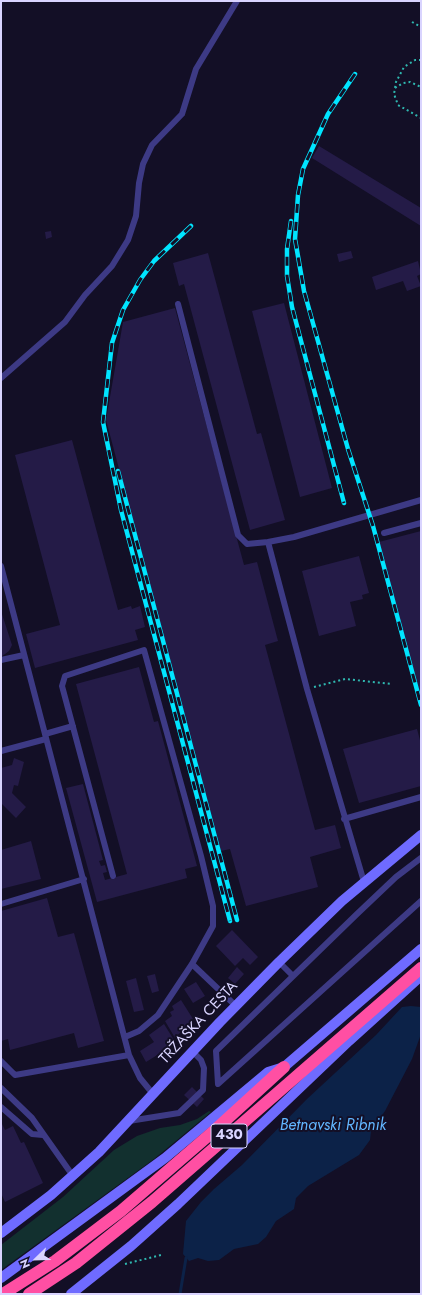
<!DOCTYPE html>
<html>
<head>
<meta charset="utf-8">
<style>
  body { margin:0 }
  #map { position:relative; width:422px; height:1295px; overflow:hidden; background:#130f26; font-family:Jost,sans-serif }
  canvas { display:block }
  .frame { position:absolute; inset:0; border:2px solid #d9d4ff; pointer-events:none }
  .north { position:absolute; left:16px; top:1239px; width:40px; height:40px; -webkit-text-stroke:3px #130f26; paint-order:stroke; rotate:247deg; font-size:11px; font-weight:700; line-height:16px; text-align:center; color:#d9d4ff }
  .north::after { content:''; display:block; margin:auto; width:14px; height:18px; background:#d9d4ff; clip-path:polygon(50% 0,100% 100%,50% 72%,0 100%) }
</style>
</head>
<body>
<div id="map">
<canvas width="422" height="1295"></canvas>
<div class="frame"></div>
<div class="north">N</div>
</div>
<script>
const ctx = document.querySelector('canvas').getContext('2d');
ctx.lineJoin = 'round';
function fill(path, color) { ctx.fillStyle = color; ctx.fill(path, 'evenodd'); }
const toPath = rows => new Path2D(rows.map(r => 'M' + r).join(''));
function trace(path, color, width, dash) { ctx.strokeStyle = color; ctx.lineWidth = width; ctx.lineCap = dash ? 'butt' : 'round'; ctx.setLineDash(dash || []); ctx.stroke(path); }
function drawText(font, color, halo, rows, align = 'center') {
  ctx.font = font + ' Jost,sans-serif'; ctx.lineWidth = 4; ctx.setLineDash([]); ctx.textBaseline = 'middle'; ctx.strokeStyle = halo; ctx.fillStyle = color; for (const [text, x, y, turn = 0] of rows) {
    ctx.save(); ctx.translate(x, y); ctx.rotate((+turn || 0) * Math.PI / 180); ctx.textAlign = isNaN(turn) ? turn : align; if (halo) ctx.strokeText(text, 0, 0); ctx.fillText(text, 0, 0); ctx.restore();
  }
}
const green = toPath([
  [209,1111,211,1112,154,1159,1,1270,1,1245,63,1197,114,1150,137,1136,160,1128,180,1125,197,1119]
]);
const water = toPath([
  [411,1006,421,1007,421,1034,412,1059,385,1111,371,1131,370,1140,359,1155,308,1186,296,1198,294,1209,276,1221,266,1237,258,1244,234,1249,219,1260,208,1261,198,1258,189,1261,183,1254,186,1221,201,1202,214,1189,242,1165,307,1099,376,1035,402,1007]
]);
const stream = toPath([
  [180,1294,186,1258]
]);
const building = toPath([
  [319,146,421,208,421,226,312,158],
  [51,231,52,237,46,239,45,232],
  [351,251,353,258,339,262,337,254],
  [208,253,257,434,261,433,285,520,250,530,184,284,179,286,173,263],
  [418,261,421,274,417,276,421,286,407,291,403,281,376,290,372,277],
  [284,303,332,488,300,497,252,311],
  [175,308,244,565,257,562,278,641,265,645,315,830,335,825,341,848,310,857,318,887,246,906,230,849,221,851,106,420,123,322],
  [72,440,118,610,131,606,132,609,140,606,145,627,135,630,138,640,35,668,26,634,60,625,15,455],
  [421,531,421,698,379,542],
  [359,556,369,593,362,595,363,599,350,602,356,626,319,636,302,571],
  [1,611,12,645,9,651,1,657],
  [139,667,154,722,158,721,197,866,185,869,187,878,97,902,66,788,83,784,103,860,99,861,101,866,105,865,107,872,103,873,105,880,127,874,76,684],
  [417,729,421,744,421,786,359,803,343,749],
  [14,758,24,762,18,786,14,785,12,793,26,807,16,818,1,803,1,768,12,765],
  [31,841,41,879,1,889,1,850],
  [47,898,58,937,74,933,104,1041,78,1048,74,1033,10,1050,8,1039,1,1041,1,911],
  [232,930,258,957,250,965,243,958,235,966,216,946],
  [237,967,244,974,235,984,228,978],
  [155,974,159,991,152,993,147,976],
  [136,978,144,1010,134,1012,126,981],
  [196,982,205,996,193,1003,184,989],
  [181,1000,193,1019,175,1038,165,1021,172,1016,170,1012,174,1010,172,1006],
  [164,1024,174,1040,172,1046,146,1062,140,1051,154,1042,149,1035],
  [192,1087,204,1099,197,1107,184,1095],
  [1,1122,5,1130,13,1126,21,1143,24,1142,43,1183,5,1202,1,1193]
]);
const path = toPath([
  [412,22,421,27],
  [421,60,415,60,404,67,396,82,394,94,398,105,421,118],
  [395,88,403,83,410,82,421,87],
  [314,687,345,679,392,684],
  [125,1264,161,1255]
]);
const lane = toPath([
  [178,304,238,535,247,544,268,542,307,689,364,882],
  [1,378,65,322,85,295,112,266,128,240,136,216,139,183,143,164,152,145,182,114,196,69,237,1],
  [384,533,421,523],
  [268,542,294,537,421,500],
  [1,566,129,1055,140,1078,153,1094],
  [1,660,24,655],
  [45,734,73,726],
  [1,751,46,739],
  [344,819,421,797],
  [421,858,396,877,357,914,216,1051,218,1084,421,901],
  [113,876,62,686,65,676,144,650,201,856,213,906,213,926,192,964,158,1015,139,1031,125,1037],
  [1,904,84,879],
  [279,962,292,975],
  [192,964,236,1006],
  [1,1061,15,1075,129,1055],
  [1,1088,32,1118,73,1176],
  [1,1107,32,1134,43,1135],
  [129,1121,179,1113,203,1090,204,1068,201,1060,193,1052]
]);
const secondary = toPath([
  [1,1233,51,1195,99,1152,220,1022,279,962,342,901,421,835],
  [1,1278,165,1158,268,1072,284,1067,421,949],
  [71,1294,131,1246,178,1204,349,1041,421,976]
]);
const highway = toPath([
  [3,1294,55,1261,121,1211,215,1130,284,1067],
  [29,1294,76,1263,152,1202,421,968]
]);
const rail = toPath([
  [355,74,328,114,303,169,298,195,295,239,304,291,348,449,373,526,421,705],
  [291,221,287,249,287,276,292,307,344,503],
  [191,226,154,261,140,280,123,310,112,343,103,422,121,510,230,921],
  [118,471,237,920]
]);
const shields = [
  [229,1136,36]
];
const shieldNames = [
  ["430",229,1136]
];
const streetNames = [
  ["TRŽAŠKA CESTA",199,1023,-47]
];
const waterNames = [
  ["Betnavski Ribnik",333,1126]
];
fill(green, '#12302f');
fill(water, '#0c2248');
trace(stream, '#0c2248', 3);
fill(building, '#241b47');
trace(path, '#2fb8b0', 2, [2, 3]);
trace(lane, '#3d3a85', 6);
trace(secondary, '#6f6bff', 10);
trace(highway, '#ff4fa3', 12);
trace(rail, '#00e5ff', 4.5);
trace(rail, '#130f26', 3, [9]);
for (const [x, y, w] of shields) { const box = new Path2D(); box.roundRect(x - w / 2, y - 12, w, 24, 3); ctx.fillStyle = '#130f26'; ctx.fill(box); trace(box, '#d9d4ff', 1); }
drawText('bold 14px', '#d9d4ff', null, shieldNames);
drawText('15px', '#d9d4ff', '#130f26', streetNames);
drawText('italic 16px', '#62b6ff', '#130f26', waterNames);
</script>
</body>
</html>
